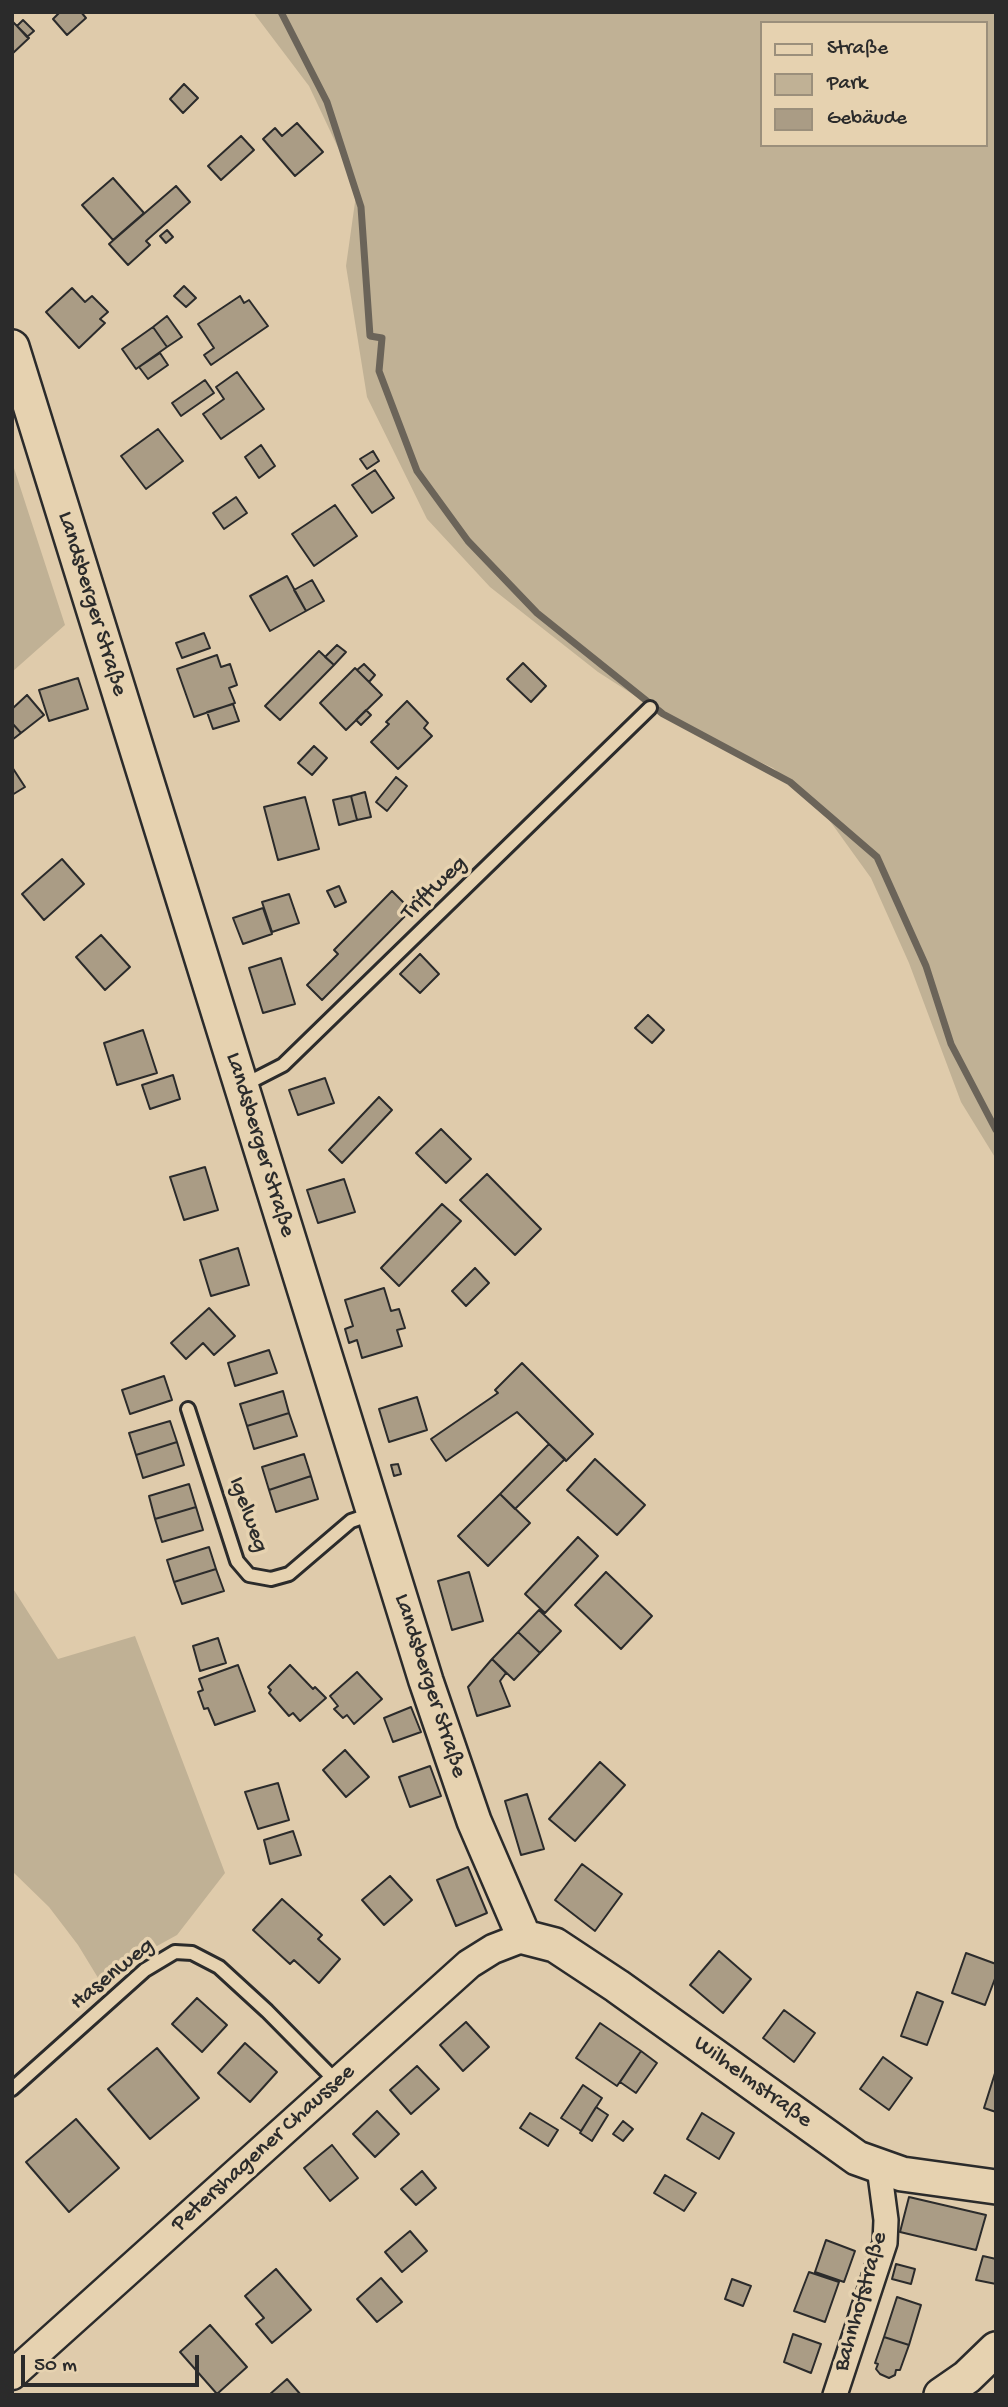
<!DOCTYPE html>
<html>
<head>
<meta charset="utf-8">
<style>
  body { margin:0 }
  #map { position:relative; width:1008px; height:2407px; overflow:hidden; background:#dfcbab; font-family:"Gochi Hand",sans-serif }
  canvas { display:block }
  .frame { position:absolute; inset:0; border:14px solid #2b2b2b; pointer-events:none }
  .legend { position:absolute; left:760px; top:21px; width:228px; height:126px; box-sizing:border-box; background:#e6d2b0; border:2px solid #9b8f7b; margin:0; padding:9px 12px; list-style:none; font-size:21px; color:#2b2b2b }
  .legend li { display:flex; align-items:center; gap:14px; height:35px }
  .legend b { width:35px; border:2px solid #9b8f7b }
  .scale { position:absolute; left:21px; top:2355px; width:178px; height:32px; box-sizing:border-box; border:4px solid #2b2b2b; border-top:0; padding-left:9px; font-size:21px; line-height:24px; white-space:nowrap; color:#2b2b2b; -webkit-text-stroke:5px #e6d2b0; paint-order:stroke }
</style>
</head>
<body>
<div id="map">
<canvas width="1008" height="2407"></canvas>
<div class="frame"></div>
<ul class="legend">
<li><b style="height:9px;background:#e6d2b0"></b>Straße</li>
<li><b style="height:19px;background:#c0b195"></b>Park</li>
<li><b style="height:19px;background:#aa9c85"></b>Gebäude</li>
</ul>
<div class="scale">50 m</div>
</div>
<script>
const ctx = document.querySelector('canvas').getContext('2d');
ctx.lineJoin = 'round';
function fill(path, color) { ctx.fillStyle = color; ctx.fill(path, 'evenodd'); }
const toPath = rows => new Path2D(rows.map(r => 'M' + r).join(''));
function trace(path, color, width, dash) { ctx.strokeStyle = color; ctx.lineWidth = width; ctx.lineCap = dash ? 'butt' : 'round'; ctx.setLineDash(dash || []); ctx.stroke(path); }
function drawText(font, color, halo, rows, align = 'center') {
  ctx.font = font + ' "Gochi Hand",sans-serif'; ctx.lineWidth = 7; ctx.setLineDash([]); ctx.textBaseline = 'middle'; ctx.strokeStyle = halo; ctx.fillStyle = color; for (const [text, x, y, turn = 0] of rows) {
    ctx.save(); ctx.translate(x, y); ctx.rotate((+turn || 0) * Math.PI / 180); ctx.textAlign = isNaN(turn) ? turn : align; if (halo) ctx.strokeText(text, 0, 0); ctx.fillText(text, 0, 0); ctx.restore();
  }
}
const green = toPath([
  [253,12,996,12,996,1159,961,1102,909,963,871,878,822,810,773,768,679,724,598,672,490,587,427,519,367,397,346,266,357,188,309,86],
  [761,23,985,23,985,145,761,145],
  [12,462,65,625,12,672],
  [12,1587,58,1659,135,1636,225,1873,177,1935,137,1957,103,1986,78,1945,49,1907,12,1871]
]);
const stream = toPath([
  [281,12,327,102,361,207,370,336,382,338,379,371,417,471,468,541,537,613,663,714,790,782,877,857,926,966,951,1044,996,1130]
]);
const building = toPath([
  [60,12,81,12,86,18,67,35,53,19,60,12],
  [23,20,34,31,27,37,17,26,23,20],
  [12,21,29,38,12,54,12,21],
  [184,84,198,98,183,113,170,99,184,84],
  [297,123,323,152,295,176,263,139,275,128,282,136,297,123],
  [241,136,254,150,221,180,208,166,241,136],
  [113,178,144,213,113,240,82,205,113,178],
  [176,186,190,202,146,241,150,245,128,265,109,244,176,186],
  [167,230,173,237,166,243,160,236,167,230],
  [184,286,196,298,186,307,174,296,184,286],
  [72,288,85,302,92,296,108,312,100,319,105,323,79,348,46,312,72,288],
  [240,296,244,303,249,300,268,326,211,365,204,355,214,348,198,324,240,296],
  [167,316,182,337,167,347,153,327,167,316],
  [153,327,167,347,136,369,122,349,153,327],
  [160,353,168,365,148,379,139,367,160,353],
  [237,372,264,409,221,439,203,414,224,399,216,387,237,372],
  [205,380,214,393,181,416,172,403,205,380],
  [158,429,183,461,146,489,121,456,158,429],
  [261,445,275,466,259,478,245,457,261,445],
  [373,451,379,461,367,469,360,459,373,451],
  [375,470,394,498,372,513,352,485,375,470],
  [236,497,247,513,224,529,213,513,236,497],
  [335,505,357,536,314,566,292,534,335,505],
  [287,576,306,611,270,631,250,596,287,576],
  [312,580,324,601,306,611,294,590,312,580],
  [204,633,210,648,182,658,176,643,204,633],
  [337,645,346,652,334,665,325,657,337,645],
  [319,651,334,665,280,720,265,706,319,651],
  [217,655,221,667,230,664,237,685,229,688,235,703,194,717,177,669,217,655],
  [523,663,546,686,531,702,507,679,523,663],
  [364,664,375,675,369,682,357,670,364,664],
  [355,668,382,695,346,730,320,703,355,668],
  [78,678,88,709,49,721,39,690,78,678],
  [27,695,44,715,21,733,12,723,12,709,27,695],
  [407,701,428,723,424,728,432,736,398,769,371,742,389,724,386,722,407,701],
  [233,704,239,721,213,729,207,712,233,704],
  [366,710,371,715,361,725,356,720,366,710],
  [12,723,21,733,12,740,12,723],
  [314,746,327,758,312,775,298,763,314,746],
  [12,767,25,787,12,795,12,767],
  [396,777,407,786,387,811,376,802,396,777],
  [365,792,371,817,357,820,351,796,365,792],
  [351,796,357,820,339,825,333,800,351,796],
  [305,797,319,849,278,860,264,807,305,797],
  [62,859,84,884,44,920,22,894,62,859],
  [339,886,346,902,335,907,327,891,339,886],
  [392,891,411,910,322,1000,307,985,338,954,334,950,392,891],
  [289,894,299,923,272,932,262,902,289,894],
  [263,908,272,934,243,944,233,918,263,908],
  [101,935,130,967,105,990,76,957,101,935],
  [420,954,439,974,420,993,400,974,420,954],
  [281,958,295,1004,263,1013,249,968,281,958],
  [648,1015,664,1030,652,1043,635,1028,648,1015],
  [143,1030,157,1073,117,1085,104,1043,143,1030],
  [173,1075,180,1099,150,1109,142,1085,173,1075],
  [325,1078,334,1103,298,1115,289,1090,325,1078],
  [379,1097,392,1110,342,1163,329,1150,379,1097],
  [441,1129,471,1159,446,1183,416,1153,441,1129],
  [205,1167,218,1210,184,1220,170,1177,205,1167],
  [487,1174,541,1229,515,1255,460,1200,487,1174],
  [344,1179,355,1212,318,1223,307,1190,344,1179],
  [442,1204,461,1221,399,1286,381,1268,442,1204],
  [238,1248,249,1285,211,1296,200,1260,238,1248],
  [475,1268,489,1283,466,1306,452,1291,475,1268],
  [384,1288,391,1311,399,1309,405,1328,397,1330,402,1346,362,1358,357,1340,349,1343,345,1329,353,1326,345,1300,384,1288],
  [209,1308,235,1336,214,1355,203,1343,186,1359,171,1343,209,1308],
  [269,1350,277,1373,235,1386,228,1363,269,1350],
  [522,1363,593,1434,566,1461,517,1412,446,1461,431,1439,498,1393,495,1390,522,1363],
  [164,1376,172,1400,130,1414,122,1390,164,1376],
  [283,1391,289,1413,247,1426,240,1404,283,1391],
  [417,1397,427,1430,389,1442,379,1409,417,1397],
  [289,1413,297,1436,254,1449,247,1426,289,1413],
  [170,1421,177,1442,136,1455,129,1433,170,1421],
  [177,1442,184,1465,143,1478,136,1455,177,1442],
  [549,1444,565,1459,515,1509,500,1494,549,1444],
  [304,1454,311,1476,269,1490,262,1467,304,1454],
  [595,1459,645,1505,617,1535,567,1490,595,1459],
  [398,1464,401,1474,394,1476,391,1465,398,1464],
  [311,1476,318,1499,276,1512,269,1490,311,1476],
  [189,1484,196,1507,155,1519,149,1496,189,1484],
  [500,1494,530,1523,488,1566,458,1536,500,1494],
  [196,1507,203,1530,162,1542,155,1519,196,1507],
  [578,1537,598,1556,545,1613,525,1594,578,1537],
  [209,1547,216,1569,174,1582,167,1560,209,1547],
  [216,1569,224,1591,182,1604,174,1582,216,1569],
  [469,1572,483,1621,452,1630,438,1581,469,1572],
  [606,1572,652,1616,621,1649,575,1605,606,1572],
  [539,1610,561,1631,540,1653,518,1632,539,1610],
  [518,1632,540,1653,514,1680,492,1659,518,1632],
  [218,1638,226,1663,200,1671,193,1646,218,1638],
  [492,1659,506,1673,500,1681,510,1706,477,1716,468,1687,492,1659],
  [238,1665,255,1711,215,1725,208,1708,204,1709,198,1692,203,1690,199,1679,238,1665],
  [290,1665,313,1689,315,1687,326,1698,300,1721,293,1713,289,1716,269,1693,271,1690,268,1687,290,1665],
  [357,1672,382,1699,354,1724,347,1715,343,1718,334,1709,338,1706,330,1696,357,1672],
  [411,1707,421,1732,393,1742,384,1718,411,1707],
  [345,1750,369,1777,346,1797,323,1770,345,1750],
  [600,1762,625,1785,575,1841,549,1819,600,1762],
  [430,1766,441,1796,410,1807,399,1777,430,1766],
  [278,1783,289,1820,258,1829,245,1792,278,1783],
  [527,1794,544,1849,521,1855,505,1801,527,1794],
  [293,1831,301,1855,270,1864,264,1840,293,1831],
  [582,1864,622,1894,595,1931,555,1900,582,1864],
  [468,1867,487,1913,456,1926,437,1880,468,1867],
  [390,1876,412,1900,384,1925,362,1900,390,1876],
  [282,1899,322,1935,318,1939,340,1959,319,1983,294,1960,290,1964,253,1930,282,1899],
  [719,1951,751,1979,723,2013,690,1985,719,1951],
  [966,1953,996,1964,996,1976,985,2005,952,1993,966,1953],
  [917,1992,943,2002,927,2045,901,2036,917,1992],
  [197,1998,227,2025,202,2052,172,2024,197,1998],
  [784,2010,815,2033,794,2062,763,2038,784,2010],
  [466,2022,489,2047,463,2071,440,2045,466,2022],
  [600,2023,641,2051,617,2086,576,2058,600,2023],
  [245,2043,277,2072,250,2102,218,2073,245,2043],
  [157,2048,199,2098,150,2139,108,2089,157,2048],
  [641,2051,657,2063,636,2093,620,2082,641,2051],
  [883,2057,912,2078,889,2110,860,2089,883,2057],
  [417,2066,439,2089,411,2114,390,2090,417,2066],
  [996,2070,996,2112,984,2108,996,2070],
  [583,2085,602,2098,581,2131,561,2118,583,2085],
  [596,2107,608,2115,592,2141,580,2133,596,2107],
  [377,2111,399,2134,375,2157,353,2134,377,2111],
  [530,2113,558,2130,548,2146,520,2128,530,2113],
  [702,2113,734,2133,719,2159,687,2139,702,2113],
  [76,2119,119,2168,69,2212,26,2162,76,2119],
  [623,2121,633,2129,623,2141,613,2134,623,2121],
  [332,2145,358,2178,330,2201,304,2168,332,2145],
  [422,2171,436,2188,416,2205,401,2189,422,2171],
  [665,2175,696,2193,684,2211,654,2193,665,2175],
  [909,2197,986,2215,976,2250,900,2232,909,2197],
  [410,2231,427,2251,402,2272,385,2252,410,2231],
  [826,2240,855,2251,844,2282,815,2272,826,2240],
  [983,2256,996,2259,996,2284,976,2280,983,2256],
  [896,2264,915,2269,911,2284,892,2279,896,2264],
  [276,2269,311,2310,272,2343,256,2324,264,2318,245,2296,276,2269],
  [809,2272,839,2282,825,2322,794,2311,809,2272],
  [381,2278,402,2302,377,2322,357,2299,381,2278],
  [732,2279,751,2286,743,2306,725,2299,732,2279],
  [897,2297,921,2305,909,2345,884,2337,897,2297],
  [210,2325,247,2367,217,2394,180,2352,210,2325],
  [793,2334,821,2344,811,2373,784,2362,793,2334],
  [884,2337,909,2345,900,2370,896,2370,895,2375,889,2378,880,2374,876,2369,878,2364,875,2363,884,2337],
  [287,2379,301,2395,269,2395,287,2379]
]);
const service = toPath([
  [244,1085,283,1065,650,708],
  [188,1409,237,1561,249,1575,271,1579,289,1574,351,1521,374,1513],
  [12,2089,145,1970,175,1952,192,1953,219,1967,267,2011,337,2082]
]);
const minor = toPath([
  [835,2395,885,2243,886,2220,879,2167]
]);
const tertiary = toPath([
  [12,2375,469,1964,493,1949,524,1937]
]);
const secondary = toPath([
  [12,347,426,1681,474,1821,524,1937,555,1945,617,1986,857,2158,902,2174,996,2187],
  [941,2395,967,2377,996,2349]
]);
const streetNames = [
  ["Landsberger Straße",91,604,73],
  ["Triftweg",435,889,-44],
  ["Landsberger Straße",259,1145,73],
  ["Igelweg",247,1515,70],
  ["Landsberger Straße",429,1686,72],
  ["Hasenweg",113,1975,-39],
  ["Wilhelmstraße",752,2083,36],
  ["Petershagener Chaussee",264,2149,-42],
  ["Bahnhofstraße",862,2302,-74]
];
fill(green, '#c0b195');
trace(stream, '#6b6459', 7);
fill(building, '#aa9c85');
trace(building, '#2b2b2b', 2);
trace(service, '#2b2b2b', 18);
trace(minor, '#2b2b2b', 28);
trace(tertiary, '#2b2b2b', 33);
trace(secondary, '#2b2b2b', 38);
trace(service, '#e6d2b0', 12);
trace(minor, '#e6d2b0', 23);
trace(tertiary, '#e6d2b0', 28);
trace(secondary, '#e6d2b0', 33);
drawText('23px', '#2b2b2b', '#e6d2b0', streetNames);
</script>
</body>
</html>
